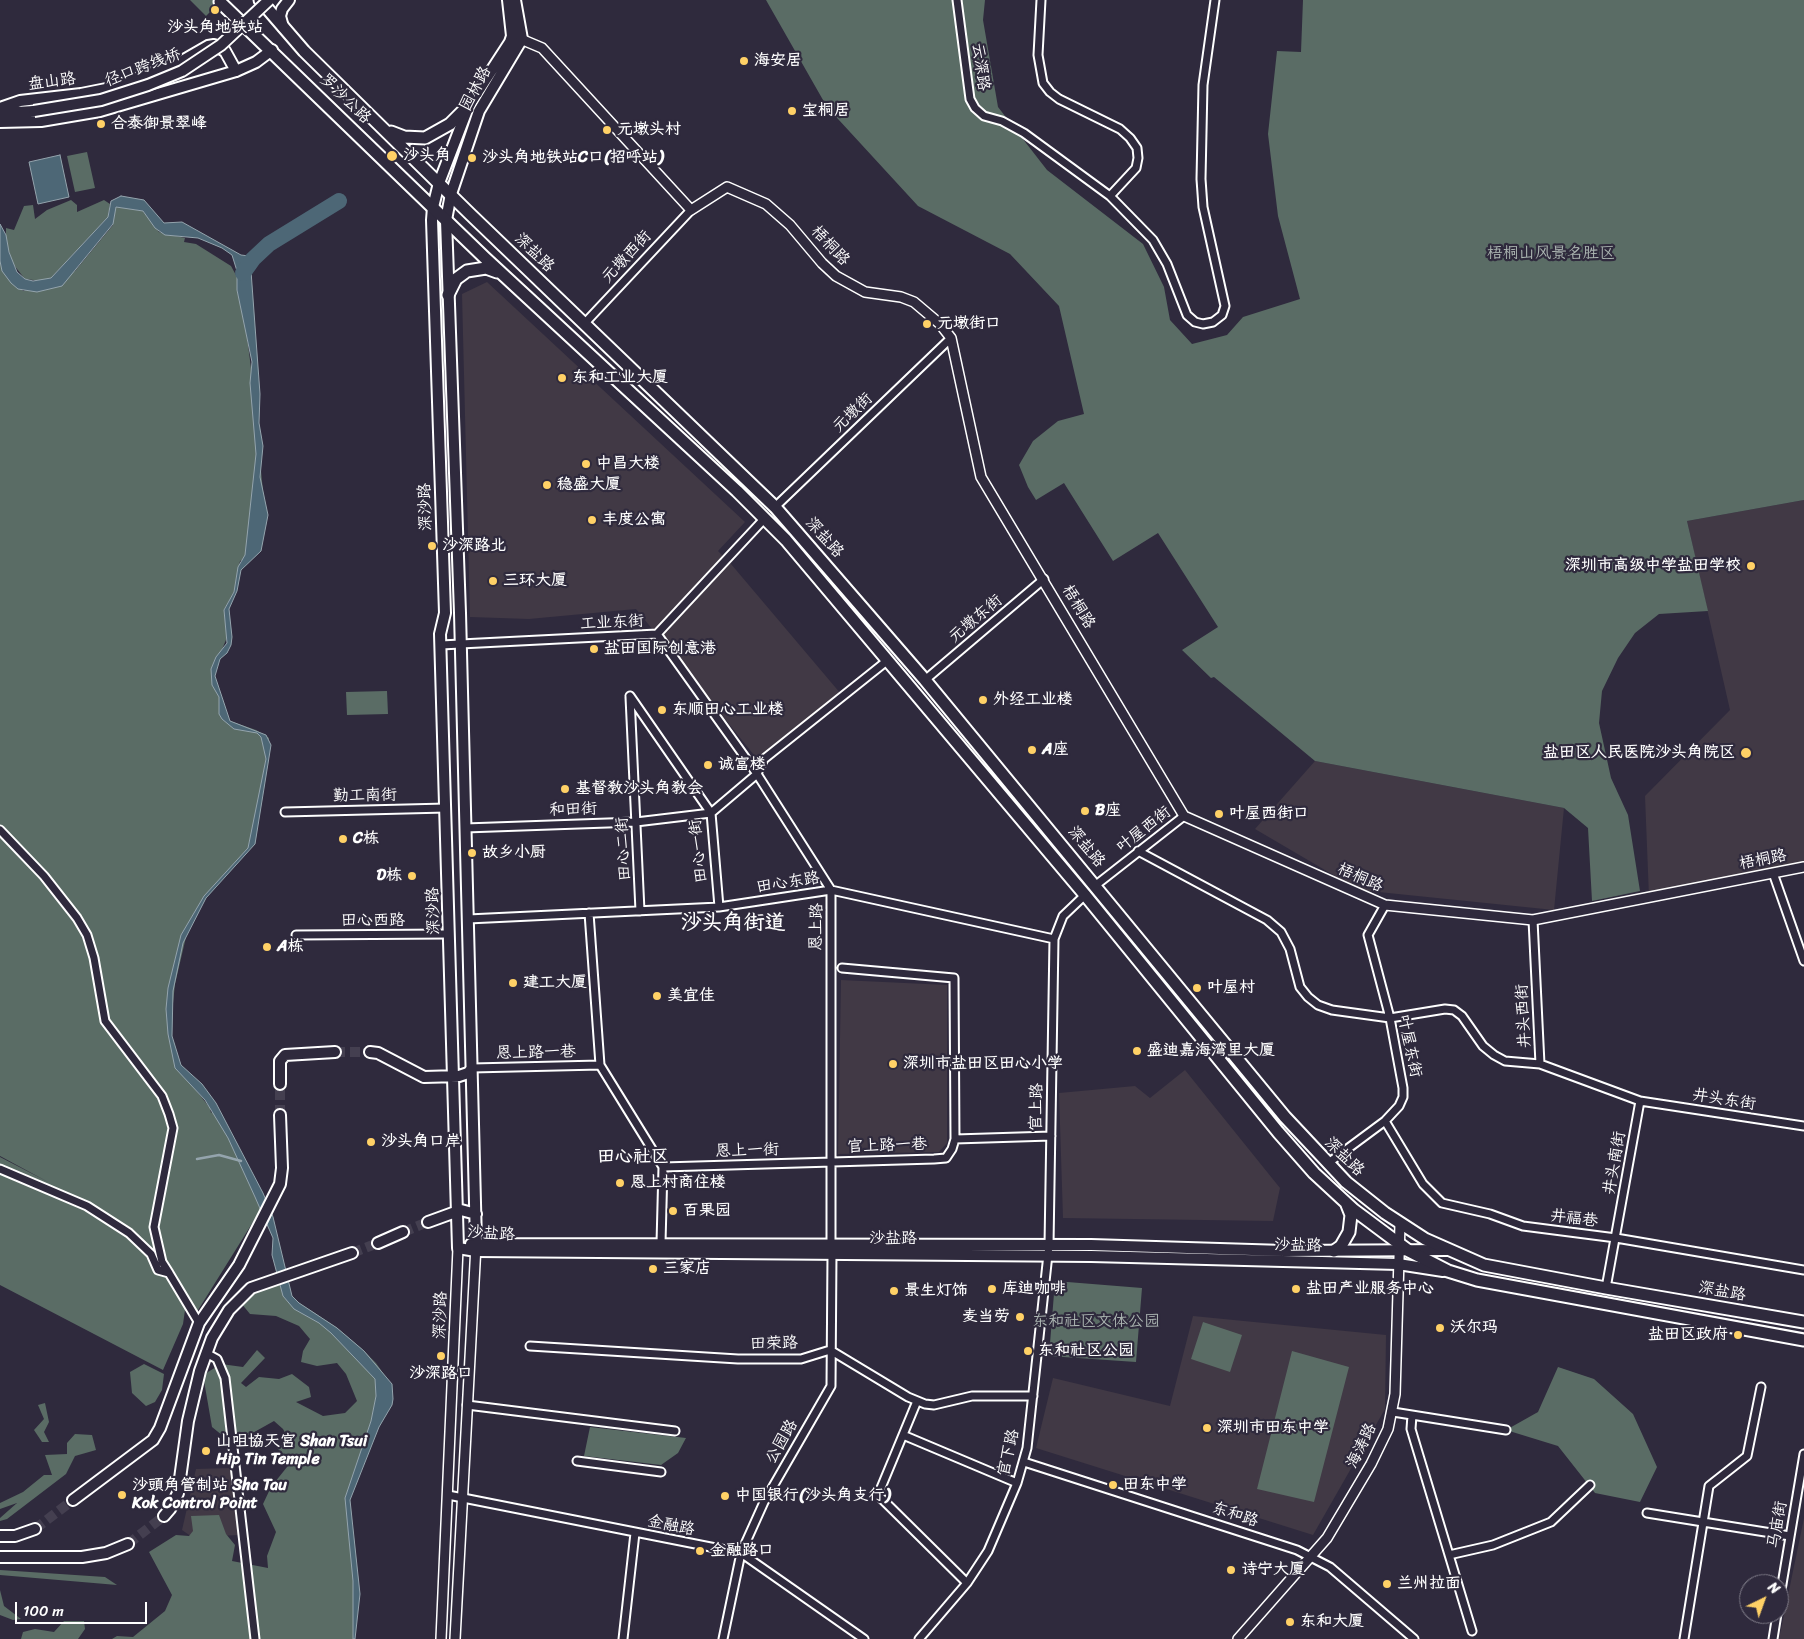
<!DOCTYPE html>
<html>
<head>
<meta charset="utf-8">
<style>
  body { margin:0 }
  #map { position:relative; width:1804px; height:1639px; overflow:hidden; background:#2f2a3d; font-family:Sriracha,sans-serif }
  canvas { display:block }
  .north { position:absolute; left:1739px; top:1574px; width:50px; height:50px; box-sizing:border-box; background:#2f2a3d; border:1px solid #827f8b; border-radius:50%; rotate:42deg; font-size:14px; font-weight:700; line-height:20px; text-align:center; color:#fff }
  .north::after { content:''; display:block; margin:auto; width:18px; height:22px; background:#ffd166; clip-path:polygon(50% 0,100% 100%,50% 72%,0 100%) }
  .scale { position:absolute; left:15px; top:1602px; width:132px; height:22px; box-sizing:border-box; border:2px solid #fff; border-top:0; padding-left:6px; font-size:15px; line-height:18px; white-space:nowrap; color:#fff; -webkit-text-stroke:4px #2f2a3d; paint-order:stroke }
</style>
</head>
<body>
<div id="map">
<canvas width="1804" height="1639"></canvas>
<div class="north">N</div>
<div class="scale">100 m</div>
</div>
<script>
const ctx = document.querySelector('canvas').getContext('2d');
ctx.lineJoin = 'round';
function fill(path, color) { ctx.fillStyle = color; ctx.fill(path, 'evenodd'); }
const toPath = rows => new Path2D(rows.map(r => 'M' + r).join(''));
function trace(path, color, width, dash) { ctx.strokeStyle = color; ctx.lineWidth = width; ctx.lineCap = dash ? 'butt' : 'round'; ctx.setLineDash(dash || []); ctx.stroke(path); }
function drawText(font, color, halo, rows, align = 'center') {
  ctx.font = font + ' Sriracha,"LXGW WenKai TC",sans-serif'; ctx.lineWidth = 4.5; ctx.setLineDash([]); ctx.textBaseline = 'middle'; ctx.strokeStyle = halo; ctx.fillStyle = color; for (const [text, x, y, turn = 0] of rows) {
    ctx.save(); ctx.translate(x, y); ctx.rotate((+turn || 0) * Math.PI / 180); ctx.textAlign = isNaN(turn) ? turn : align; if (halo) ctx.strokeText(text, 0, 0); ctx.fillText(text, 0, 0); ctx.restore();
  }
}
const built = toPath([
  [487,282,745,522,718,551,731,564,841,694,758,760,636,609,529,619,470,617,462,294],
  [1804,500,1804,866,1649,897,1645,796,1730,710,1687,521],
  [1315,761,1564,808,1554,910,1359,890,1255,829],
  [841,980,947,985,947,1143,939,1152,838,1154],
  [1185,1070,1280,1188,1273,1221,1063,1218,1059,1093,1135,1086,1150,1098],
  [1193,1316,1386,1335,1385,1409,1313,1535,1036,1448,1053,1378,1170,1406],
  [231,1468,240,1535,192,1537,182,1530,196,1469],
  [1804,1518,1804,1639,1779,1639]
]);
const green = toPath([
  [190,0,222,0,206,16],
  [766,0,985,0,983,20,998,107,1047,170,1143,244,1164,287,1170,320,1192,344,1227,335,1243,317,1300,299,1278,216,1268,134,1277,51,1301,52,1303,0,1804,0,1804,500,1687,521,1708,611,1659,614,1635,633,1618,658,1602,691,1599,723,1611,778,1628,815,1640,891,1592,901,1588,828,1564,808,1315,761,1214,677,1211,678,1182,650,1218,627,1158,533,1113,561,1064,483,1036,500,1028,487,1019,465,1033,441,1058,421,1084,414,1059,306,1010,254,918,206,827,107],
  [87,152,95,188,75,192,67,156],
  [71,200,77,205,77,212,104,200,110,204,108,217,51,278,42,281,25,279,13,264,6,242,6,228,14,230,24,206,33,205,35,219,47,210],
  [112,206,143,211,159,232,185,238,184,242,196,244,231,266,237,277,237,290,246,329,251,368,266,522,261,551,240,561,234,592,224,610,228,635,211,676,230,721,256,730,269,738,255,844,242,855,206,898,185,935,184,933,186,937,175,984,170,1032,181,1071,210,1108,211,1113,215,1109,263,1201,258,1214,195,1315,186,1303,183,1324,163,1370,0,1285,0,1157,50,1183,0,1156,0,252,23,291,75,271,113,225],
  [387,691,388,714,347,715,346,692],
  [1055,1281,1142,1288,1136,1362,1049,1356],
  [280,1285,295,1300,336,1327,361,1348,376,1363,392,1386,348,1502,356,1579,353,1639,112,1639,117,1636,133,1637,165,1611,172,1595,149,1552,176,1535,189,1536,193,1531,191,1516,219,1515,226,1534,235,1545,232,1561,268,1568,267,1556,276,1532,263,1504,271,1487,291,1462,274,1445,292,1445,283,1429,274,1421,233,1444,212,1427,203,1375,221,1364,243,1367,257,1350,265,1358,241,1383,246,1387,259,1377,279,1379,292,1374,309,1387,311,1397,296,1402,323,1416,345,1413,357,1401,346,1374,337,1363,317,1366,301,1362,303,1351,310,1339,299,1326,276,1316,250,1314,241,1303,255,1291],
  [1203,1322,1242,1335,1230,1372,1191,1359],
  [1292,1351,1349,1367,1314,1502,1257,1489],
  [144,1364,164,1374,162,1390,155,1402,146,1406,132,1393,130,1372],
  [1558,1367,1594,1379,1633,1414,1657,1467,1640,1502,1595,1493,1558,1446,1506,1430,1538,1412],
  [45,1403,49,1422,44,1432,49,1442,42,1442,34,1430,44,1419,38,1405],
  [590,1427,686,1438,678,1453,661,1465,584,1456],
  [75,1434,92,1435,96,1450,75,1456,66,1474,7,1519,0,1521,0,1518,17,1503,0,1509,0,1503,23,1492,44,1475,52,1475,45,1455,67,1454,67,1443],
  [0,1570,105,1577,117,1585,0,1575],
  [0,1590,4,1606,21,1619,13,1620,0,1615],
  [64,1621,84,1621,85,1629,78,1639,21,1639,23,1632,35,1629,54,1632]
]);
const water = toPath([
  [60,155,69,197,38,204,29,162,60,155],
  [121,196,144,200,164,223,182,222,241,255,249,256,252,268,251,271,260,394,259,423,263,446,260,477,268,515,261,551,241,570,237,591,229,609,232,637,231,645,227,653,220,659,215,676,230,721,266,735,271,745,255,844,206,898,183,943,173,991,172,1036,181,1065,202,1084,216,1103,263,1193,273,1217,292,1296,299,1303,337,1328,364,1351,392,1384,393,1399,392,1405,379,1427,350,1500,360,1594,355,1639,353,1639,353,1581,345,1498,371,1421,376,1396,375,1379,331,1333,319,1323,294,1309,283,1296,272,1255,273,1238,255,1197,228,1138,205,1100,175,1068,168,1034,166,1009,168,988,181,935,204,896,248,848,266,759,261,737,257,733,234,729,222,719,219,714,219,697,212,685,211,669,216,657,227,643,224,610,234,592,238,567,245,555,256,454,250,383,252,362,237,290,237,271,232,255,222,248,198,238,165,235,155,228,143,211,116,207,113,224,62,286,37,292,18,289,11,283,2,271,0,261,0,224,6,235,9,252,17,272,25,279,33,281,51,278,108,217,111,201,121,196]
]);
const stream = toPath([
  [197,1159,219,1155,241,1161]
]);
const river = toPath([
  [243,273,253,259,269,244,339,201]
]);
const secondaryTunnel = toPath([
  [335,1052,370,1052],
  [280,1115,280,1084],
  [403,1232,428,1222],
  [352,1253,378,1243],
  [35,1529,73,1500],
  [128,1544,164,1516]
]);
const minor = toPath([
  [957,0,970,99,975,108,984,116,1002,121,1024,133,1110,196,1153,240,1167,264,1187,315,1195,322,1203,324,1213,322,1222,315,1225,306,1203,207,1201,179,1203,85,1215,0],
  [1041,0,1038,55,1043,83,1050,92,1059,99,1120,129,1130,138,1137,148,1138,158,1136,168,1110,196],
  [584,324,691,210],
  [775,507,951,338],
  [657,634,757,774,831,890,831,1244],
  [441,645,657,634,765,518],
  [925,680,1044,579],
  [630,696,711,813,719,907],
  [630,697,640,911],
  [285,812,446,808],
  [465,828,636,822,711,813,757,774,764,759,888,660],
  [0,830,44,876,77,918,87,935,94,958,105,1021,162,1096,169,1114,173,1128,154,1227,162,1262,169,1273],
  [1138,851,1267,920,1281,932,1290,949,1300,987,1308,997,1318,1005,1332,1010,1390,1018,1445,1009,1454,1010,1462,1016,1483,1046,1494,1055,1505,1061,1540,1064],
  [1773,873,1804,961],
  [1096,885,1184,816],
  [589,913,600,1065,663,1167,661,1243],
  [468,919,719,907,831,890,1054,939,1063,916,1085,895],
  [1533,920,1540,1064,1640,1101,1804,1126],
  [296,935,449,934],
  [842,968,954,978,955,1139],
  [472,1068,600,1065],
  [1385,1121,1423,1184,1442,1203,1490,1214,1523,1226,1616,1238,1804,1270],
  [1327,1164,1385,1121,1399,1106,1403,1097,1403,1088,1390,1018,1368,935,1385,905],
  [663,1167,934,1159,946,1158,952,1149,955,1139,1051,1136],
  [0,1169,87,1206,129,1233,151,1254,158,1270,169,1273,199,1323],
  [1606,1288,1640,1101],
  [530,1346,738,1359,801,1359,830,1350,908,1397,925,1404,934,1405,972,1396,1033,1396],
  [206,1353,217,1359,225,1378,255,1639],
  [917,1401,878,1495,967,1583],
  [467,1405,675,1431],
  [1393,1412,1506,1430],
  [1412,1415,1411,1429,1472,1631],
  [903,1435,1017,1483],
  [577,1461,661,1472],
  [1024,1462,1297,1550,1330,1567,1414,1639],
  [448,1495,741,1553,864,1639],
  [1647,1513,1790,1536],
  [1449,1555,1493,1545,1551,1522,1590,1485],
  [1779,1602,1804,1454],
  [623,1639,635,1533],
  [723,1639,741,1553,764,1502,831,1386,832,1254],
  [919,1639,967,1583,988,1551,1017,1483,1027,1448,1049,1245,1054,939],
  [1684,1639,1709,1486,1747,1456,1761,1387],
  [1773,1639,1777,1614]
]);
const tertiary = toPath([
  [516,37,542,48,691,210,727,187,766,204,790,225,822,263,836,276,865,292,901,297,914,302,940,324,951,338,981,477,1184,816,1385,905,1533,920,1804,867],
  [441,1639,458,1248],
  [455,1639,476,1245],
  [1238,1639,1327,1538,1371,1464,1388,1429,1395,1394,1400,1224]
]);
const secondary = toPath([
  [283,27,280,16,282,9,289,0],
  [0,108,20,101,81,94,111,88,175,65,208,46,214,45,225,51,236,71],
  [0,113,34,111],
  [0,122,41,121,100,111,236,71,256,62,272,50],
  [370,1052,378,1053,424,1077,459,1076,468,1073,472,1068],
  [280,1084,280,1061,285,1055,335,1052],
  [428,1222,461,1210,476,1214],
  [476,1242,460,613,446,220,451,194,479,111,522,39,515,0],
  [378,1243,403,1232],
  [471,1244,1091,1245,1284,1251,1447,1250],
  [458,1248,440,634,445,613,432,220,433,207,439,183,469,105,510,42,512,36,508,0],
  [458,1248,476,1251,1091,1256,1398,1264,1443,1271],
  [73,1500,153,1440,160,1428,199,1323,239,1265,280,1184,282,1168,280,1115],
  [164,1516,170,1509,178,1493,188,1421,200,1371,212,1338,229,1310,251,1288,352,1253],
  [0,1536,15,1536,35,1529],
  [0,1557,82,1557,106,1553,128,1544]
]);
const primary = toPath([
  [260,0,304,51,470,214,775,507,925,680,1285,1117,1346,1182,1385,1213,1425,1239,1484,1265,1606,1288,1804,1322],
  [220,2,485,258,737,491,786,540,1085,895,1278,1132,1314,1173,1354,1210,1409,1251,1448,1271,1477,1280,1804,1340],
  [391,132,404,137,425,138,450,124,469,105],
  [448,295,456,279,467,271,486,268,497,272],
  [1334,1251,1341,1246,1349,1232,1351,1215,1347,1205]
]);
const secondaryBridge = toPath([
  [34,111,101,100,148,85,182,71,221,45,269,0]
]);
const markers = [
  [215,10,5,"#ffd166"],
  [744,61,5,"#ffd166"],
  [792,111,5,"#ffd166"],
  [101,124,5,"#ffd166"],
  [607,130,5,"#ffd166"],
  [392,156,6,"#ffd166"],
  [472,158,5,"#ffd166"],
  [927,324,5,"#ffd166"],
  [562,378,5,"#ffd166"],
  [586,464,5,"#ffd166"],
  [547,485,5,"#ffd166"],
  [592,520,5,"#ffd166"],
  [432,546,5,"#ffd166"],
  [1751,566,5,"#ffd166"],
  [493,581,5,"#ffd166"],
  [594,649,5,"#ffd166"],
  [983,700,5,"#ffd166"],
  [662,710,5,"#ffd166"],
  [1032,750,5,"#ffd166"],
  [1746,753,6,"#ffd166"],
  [708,765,5,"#ffd166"],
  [565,789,5,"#ffd166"],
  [1085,811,5,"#ffd166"],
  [1219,814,5,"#ffd166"],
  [343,839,5,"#ffd166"],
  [472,853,5,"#ffd166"],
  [412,876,5,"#ffd166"],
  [267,947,5,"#ffd166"],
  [513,983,5,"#ffd166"],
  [1197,988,5,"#ffd166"],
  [657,996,5,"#ffd166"],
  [1137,1051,5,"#ffd166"],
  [893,1064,5,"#ffd166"],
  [371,1142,5,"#ffd166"],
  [620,1183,5,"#ffd166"],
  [673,1211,5,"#ffd166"],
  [653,1269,5,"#ffd166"],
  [992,1289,5,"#ffd166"],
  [1296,1289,5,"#ffd166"],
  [894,1291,5,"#ffd166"],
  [1020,1317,5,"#ffd166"],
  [1440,1328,5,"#ffd166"],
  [1738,1335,5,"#ffd166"],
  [1028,1351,5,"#ffd166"],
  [441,1356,5,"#ffd166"],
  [1207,1428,5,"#ffd166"],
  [206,1451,5,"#ffd166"],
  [1113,1485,5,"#ffd166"],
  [122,1495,5,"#ffd166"],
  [725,1496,5,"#ffd166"],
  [700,1551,5,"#ffd166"],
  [1231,1570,5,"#ffd166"],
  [1387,1584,5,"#ffd166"],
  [1290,1622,5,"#ffd166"]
];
const poiNames = [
  ["沙头角地铁站",215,28,"center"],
  ["海安居",754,61],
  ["宝桐居",802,111],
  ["合泰御景翠峰",111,124],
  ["元墩头村",617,130],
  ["沙头角",403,156],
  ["沙头角地铁站C口(招呼站)",482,158],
  ["元墩街口",937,324],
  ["东和工业大厦",572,378],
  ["中昌大楼",596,464],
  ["稳盛大厦",557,485],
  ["丰度公寓",602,520],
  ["沙深路北",442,546],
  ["深圳市高级中学盐田学校",1741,566,"right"],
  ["三环大厦",503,581],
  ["盐田国际创意港",604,649],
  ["外经工业楼",993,700],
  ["东顺田心工业楼",672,710],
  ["A座",1042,750],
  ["盐田区人民医院沙头角院区",1735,753,"right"],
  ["诚富楼",718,765],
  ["基督教沙头角教会",575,789],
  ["B座",1095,811],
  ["叶屋西街口",1229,814],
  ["C栋",353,839],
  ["故乡小厨",482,853],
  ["D栋",402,876,"right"],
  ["A栋",277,947],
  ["建工大厦",523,983],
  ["叶屋村",1207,988],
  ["美宜佳",667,996],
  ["盛迪嘉海湾里大厦",1147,1051],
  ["深圳市盐田区田心小学",903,1064],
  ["沙头角口岸",381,1142],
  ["恩上村商住楼",630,1183],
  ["百果园",683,1211],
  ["三家店",663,1269],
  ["库迪咖啡",1002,1289],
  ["盐田产业服务中心",1306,1289],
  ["景生灯饰",904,1291],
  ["麦当劳",1010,1317,"right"],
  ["沃尔玛",1450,1328],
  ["盐田区政府",1728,1335,"right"],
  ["东和社区公园",1038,1351],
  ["沙深路口",441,1374,"center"],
  ["深圳市田东中学",1217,1428],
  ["山咀協天宮 Shan Tsui",216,1442],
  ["Hip Tin Temple",216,1460],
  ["田东中学",1123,1485],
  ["沙頭角管制站 Sha Tau",132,1486],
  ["Kok Control Point",132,1504],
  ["中国银行(沙头角支行)",735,1496],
  ["金融路口",710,1551],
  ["诗宁大厦",1241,1570],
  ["兰州拉面",1397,1584],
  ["东和大厦",1300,1622]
];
const streetNames = [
  ["云深路",980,67,82],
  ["径口跨线桥",143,68,-21],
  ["盘山路",52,82,-7],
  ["园林路",476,89,-62],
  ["罗沙公路",345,99,44],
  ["梧桐路",830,246,47],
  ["深盐路",534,253,44],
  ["元墩西街",627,257,-47],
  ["元墩街",853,413,-44],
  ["深沙路",426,507,-92],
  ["深盐路",824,538,48],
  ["梧桐路",1078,607,59],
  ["元墩东街",976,619,-40],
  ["工业东街",612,623,-3],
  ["勤工南街",365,796,-1],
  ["和田街",573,810,-2],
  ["叶屋西街",1144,830,-38],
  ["深盐路",1086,847,50],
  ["田心二街",624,849,-93],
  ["田心一街",699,851,-96],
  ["梧桐路",1763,860,-11],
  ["梧桐路",1360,878,24],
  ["田心东路",788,883,-9],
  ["深沙路",434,911,-92],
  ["田心西路",373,921],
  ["恩上路",817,927,-89],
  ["井头西街",1524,1016,-93],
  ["叶屋东街",1409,1046,78],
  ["恩上路一巷",536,1053,-1],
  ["井头东街",1724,1100,9],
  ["官上路",1037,1107,-89],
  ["官上路一巷",887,1146,-2],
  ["恩上一街",747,1151,-2],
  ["深盐路",1344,1157,44],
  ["井头南街",1615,1163,-80],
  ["井福巷",1574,1219,7],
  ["沙盐路",491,1234,4],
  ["沙盐路",893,1239],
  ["沙盐路",1298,1246,1],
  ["深盐路",1722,1292,10],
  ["深沙路",441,1315,-88],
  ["田荣路",774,1344,-1],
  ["公园路",782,1442,-60],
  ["海涛路",1362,1446,-64],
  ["官下路",1009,1453,-77],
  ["东和路",1235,1515,18],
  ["马庙街",1778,1525,-80],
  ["金融路",671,1526,11]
];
const parkNames = [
  ["梧桐山风景名胜区",1551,254],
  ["东和社区文体公园",1096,1322]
];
const neighbourhoodNames = [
  ["田心社区",633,1157]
];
const districtNames = [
  ["沙头角街道",733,924]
];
fill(built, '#413945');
fill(green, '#5a6c65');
fill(water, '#4d6776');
trace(water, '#94a4ad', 1);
trace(stream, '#94a4ad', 2.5);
trace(river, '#4d6776', 16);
trace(secondaryTunnel, '#443f50', 10, [10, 5]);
trace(minor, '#fff', 11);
trace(tertiary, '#fff', 12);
trace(secondary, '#fff', 14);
trace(primary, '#fff', 15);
trace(minor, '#2f2a3d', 7);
trace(tertiary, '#2f2a3d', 9);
trace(secondary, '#2f2a3d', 10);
trace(primary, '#2f2a3d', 11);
trace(secondaryBridge, '#fff', 14, []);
trace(secondaryBridge, '#2f2a3d', 10);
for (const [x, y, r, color] of markers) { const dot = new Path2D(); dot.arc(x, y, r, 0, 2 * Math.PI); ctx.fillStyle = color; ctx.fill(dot); trace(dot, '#2f2a3d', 2); }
drawText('bold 16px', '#fff', '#2f2a3d', poiNames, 'left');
drawText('16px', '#fff', '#2f2a3d', streetNames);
drawText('16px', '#acb6b2', '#2f2a3d', parkNames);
drawText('bold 18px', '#fff', '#2f2a3d', neighbourhoodNames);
drawText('bold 21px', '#fff', '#2f2a3d', districtNames);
</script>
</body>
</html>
